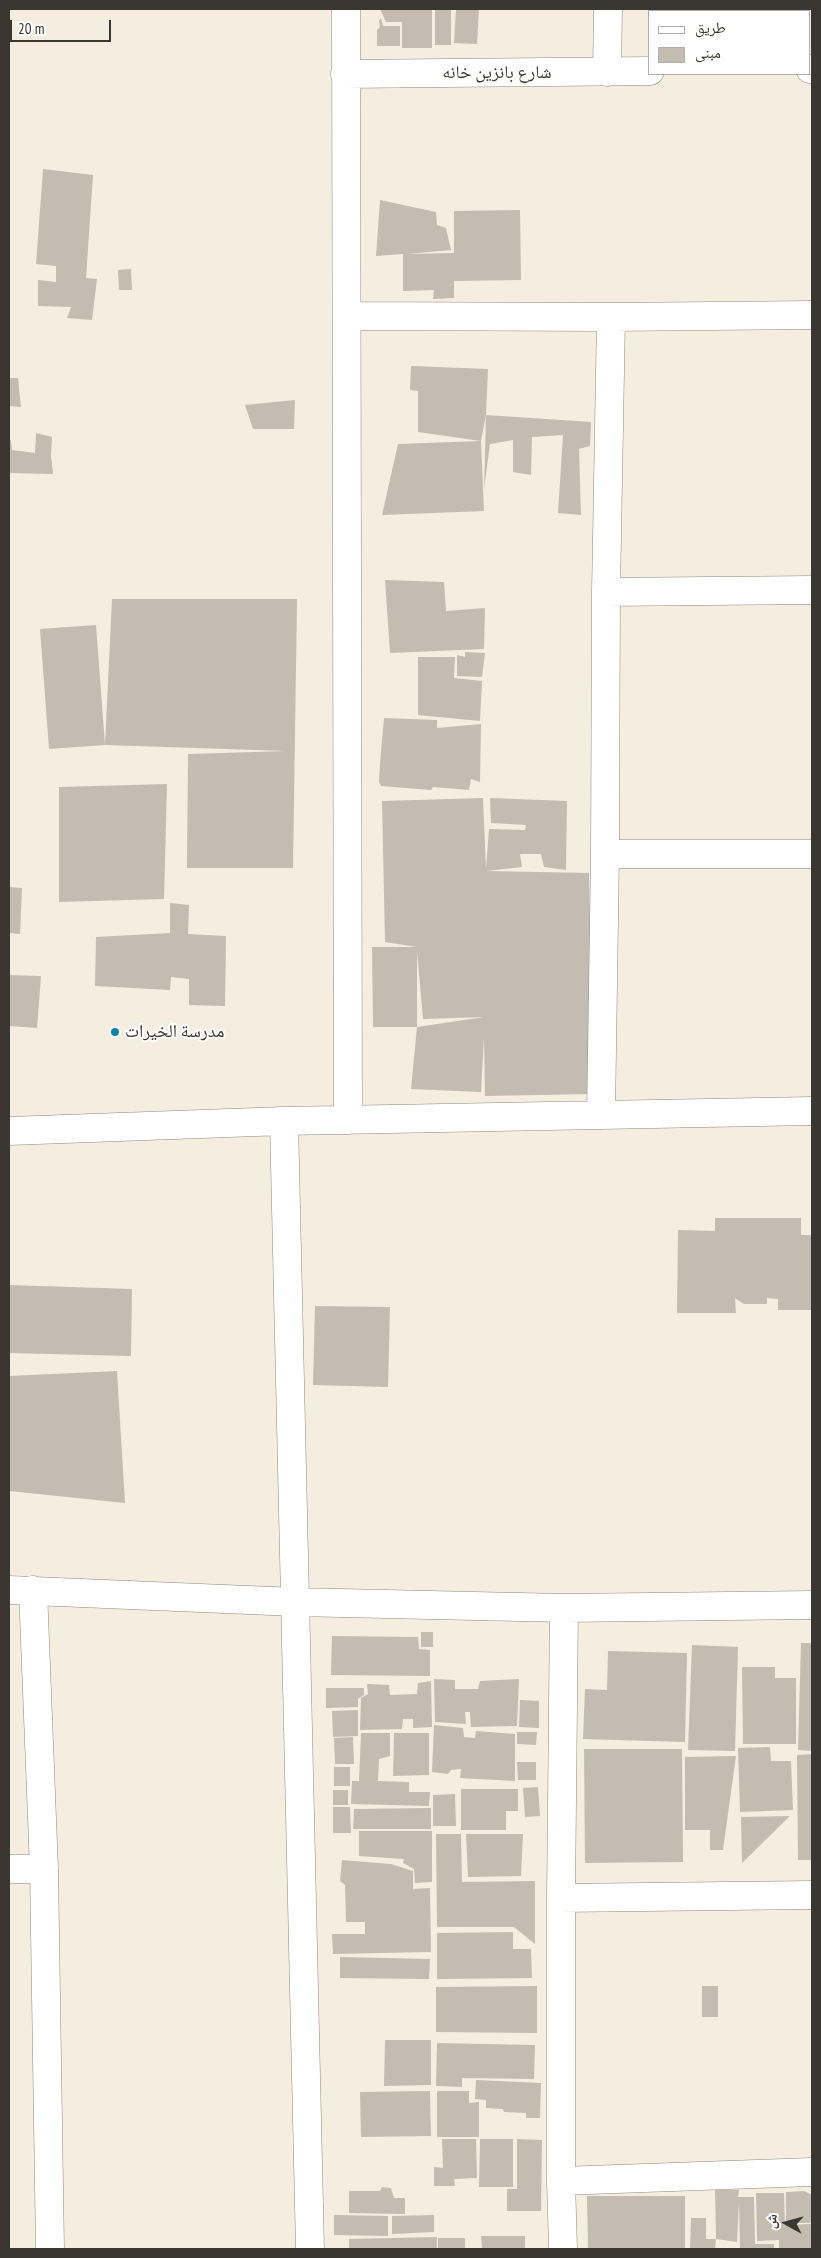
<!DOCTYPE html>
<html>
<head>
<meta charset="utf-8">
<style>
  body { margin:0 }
  #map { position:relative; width:821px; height:2258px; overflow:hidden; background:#f5ede0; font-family:"PT Sans Narrow","Noto Naskh Arabic",sans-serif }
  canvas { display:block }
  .frame { position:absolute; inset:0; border:10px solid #3a3732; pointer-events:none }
  .legend { position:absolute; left:648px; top:10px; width:162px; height:65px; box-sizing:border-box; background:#fff; border:1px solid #b0afad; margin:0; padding:6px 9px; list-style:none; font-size:15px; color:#3a3732 }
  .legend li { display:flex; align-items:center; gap:10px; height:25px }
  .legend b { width:25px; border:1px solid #b0afad }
  .north { position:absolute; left:761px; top:2198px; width:50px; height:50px; -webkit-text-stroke:4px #fff; paint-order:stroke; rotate:277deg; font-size:14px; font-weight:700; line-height:20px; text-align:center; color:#3a3732 }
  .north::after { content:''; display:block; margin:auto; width:18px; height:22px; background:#3a3732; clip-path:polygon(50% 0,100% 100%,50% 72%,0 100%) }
  .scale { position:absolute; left:10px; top:20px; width:101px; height:22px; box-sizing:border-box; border:2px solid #3a3732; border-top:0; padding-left:6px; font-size:15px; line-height:18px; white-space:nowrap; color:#3a3732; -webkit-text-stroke:4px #fff; paint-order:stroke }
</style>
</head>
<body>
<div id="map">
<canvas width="821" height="2258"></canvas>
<div class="frame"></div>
<ul class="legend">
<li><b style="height:6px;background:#fff"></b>طريق</li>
<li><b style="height:14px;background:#c4bcb0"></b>مبنى</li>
</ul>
<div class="north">ش</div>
<div class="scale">20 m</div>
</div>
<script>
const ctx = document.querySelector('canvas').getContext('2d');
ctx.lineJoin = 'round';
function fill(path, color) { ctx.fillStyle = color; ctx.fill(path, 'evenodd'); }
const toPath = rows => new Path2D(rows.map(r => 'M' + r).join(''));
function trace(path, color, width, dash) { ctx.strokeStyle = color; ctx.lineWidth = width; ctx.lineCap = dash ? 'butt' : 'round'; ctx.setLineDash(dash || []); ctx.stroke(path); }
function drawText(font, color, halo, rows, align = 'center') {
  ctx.font = font + ' "PT Sans Narrow","Noto Naskh Arabic",sans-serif'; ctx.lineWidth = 4; ctx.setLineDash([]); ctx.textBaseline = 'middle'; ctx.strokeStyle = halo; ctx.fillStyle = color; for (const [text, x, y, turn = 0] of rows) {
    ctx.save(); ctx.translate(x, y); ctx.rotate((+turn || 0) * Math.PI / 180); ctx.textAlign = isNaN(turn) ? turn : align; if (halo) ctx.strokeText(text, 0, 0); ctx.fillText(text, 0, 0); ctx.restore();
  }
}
const building = toPath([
  [380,9,432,9,432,48,402,48,402,22,386,22],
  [435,9,451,9,451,45,435,45],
  [456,9,479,9,477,44,454,43],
  [381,18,383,26,400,26,400,46,377,46,377,30,380,27,379,21],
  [43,169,93,175,86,278,97,279,92,320,67,318,71,307,38,306,38,280,56,282,56,266,36,264],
  [380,200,436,212,437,225,446,228,451,250,407,254,454,253,454,211,520,210,521,280,454,281,454,298,433,299,434,290,403,291,403,254,376,256],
  [131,269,132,290,119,290,118,270],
  [411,366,488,369,486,415,481,441,484,511,382,515,398,444,481,441,418,432,418,391,410,390],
  [9,378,18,378,21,407,9,406],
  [295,400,294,429,253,429,245,405],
  [486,415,591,422,590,446,579,449,581,515,558,513,563,435,532,437,531,475,513,472,513,440,490,444,484,489],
  [36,433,52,437,51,456,53,474,9,473,9,441,11,440,12,450,35,453],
  [385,580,444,582,446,611,485,608,484,649,390,653],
  [112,599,297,599,293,868,187,868,188,754,287,751,105,745],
  [96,625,105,745,49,749,40,629],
  [465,652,485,653,482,677,457,676,457,655,465,657],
  [418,657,455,657,454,678,482,681,480,721,418,715],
  [384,718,437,720,437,728,481,724,480,782,471,779,469,790,433,787,431,790,381,786,379,782,380,763],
  [167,784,164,899,59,902,59,787],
  [483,798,486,869,489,829,525,830,526,825,491,823,490,798,567,801,566,870,544,867,541,854,520,854,522,867,486,871,589,873,593,1094,485,1096,484,1038,481,1092,411,1089,417,1027,373,1027,372,947,417,947,385,942,382,801],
  [417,951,423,1019,484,1017,417,1027],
  [9,887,22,888,20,934,9,933],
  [170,903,189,905,188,934,226,936,225,1006,189,1005,189,979,171,977,170,990,95,986,96,937,170,933],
  [9,975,41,976,37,1028,9,1026],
  [715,1218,801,1218,801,1235,812,1235,812,1310,778,1310,778,1299,767,1298,767,1304,744,1304,735,1298,736,1313,677,1313,678,1230,715,1231],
  [9,1285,132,1289,131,1356,9,1353],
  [315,1306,390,1307,388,1387,313,1385],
  [117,1371,125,1503,9,1491,9,1376],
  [421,1632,433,1632,433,1647,421,1647],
  [332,1636,418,1637,419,1649,430,1650,430,1676,331,1675],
  [801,1643,812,1643,812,1751,798,1750],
  [692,1645,738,1647,735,1751,688,1750],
  [608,1651,687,1653,685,1742,583,1739,585,1689,607,1690],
  [742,1667,775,1667,775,1678,796,1678,796,1744,743,1744],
  [434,1679,455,1680,455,1689,478,1689,480,1681,519,1679,517,1726,471,1727,470,1712,465,1712,466,1724,435,1722],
  [431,1681,432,1727,413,1728,413,1719,403,1719,402,1729,360,1730,361,1698,368,1694,367,1684,389,1685,390,1695,417,1694,418,1683],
  [326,1688,364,1688,364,1695,358,1699,358,1707,326,1708],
  [520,1700,539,1701,539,1728,519,1727],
  [358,1710,358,1736,333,1737,332,1711],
  [434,1725,463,1728,464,1737,475,1738,476,1731,515,1734,515,1781,460,1778,461,1769,451,1770,448,1774,432,1772],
  [517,1732,537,1732,536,1745,517,1744],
  [361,1733,390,1733,390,1756,379,1759,378,1781,409,1782,409,1792,430,1792,429,1806,351,1804,352,1781,359,1781],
  [394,1733,429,1733,429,1775,393,1776],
  [353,1737,354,1764,335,1764,334,1738],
  [770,1747,771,1761,791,1761,793,1810,740,1812,738,1748],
  [584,1749,682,1749,683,1862,585,1863],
  [812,1754,812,1860,798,1860,797,1755],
  [736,1756,723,1850,710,1850,710,1830,685,1830,685,1757],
  [517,1762,536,1762,536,1780,518,1780],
  [334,1767,350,1767,350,1786,334,1786],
  [538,1787,540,1816,525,1817,523,1788],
  [461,1789,518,1789,518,1811,506,1811,506,1830,461,1830],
  [333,1790,348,1790,348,1805,333,1805],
  [455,1794,456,1826,433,1826,433,1795],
  [333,1807,350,1807,351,1833,333,1833],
  [431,1808,431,1829,353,1829,354,1809],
  [790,1816,742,1863,741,1817],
  [359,1831,432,1831,432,1882,415,1883,414,1869,403,1863,404,1859,359,1856],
  [436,1834,461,1834,462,1882,535,1881,535,1944,514,1927,437,1927],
  [466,1834,523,1834,521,1876,468,1877],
  [342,1860,391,1864,413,1871,413,1889,430,1888,431,1952,333,1954,332,1934,365,1934,365,1922,346,1922,345,1885,340,1881],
  [513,1932,513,1949,531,1949,532,1978,437,1979,437,1933],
  [340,1957,430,1959,429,1979,340,1978],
  [537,1986,537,2033,436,2032,436,1987],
  [702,1986,718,1986,718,2017,702,2017],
  [385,2040,431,2040,431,2085,384,2086],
  [437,2043,535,2045,534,2079,462,2078,462,2087,436,2086],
  [476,2080,541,2083,540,2118,526,2118,526,2113,504,2112,503,2109,486,2108,486,2100,475,2099],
  [430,2091,431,2136,361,2137,360,2092],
  [437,2091,469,2091,469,2103,479,2102,479,2137,437,2137],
  [442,2139,476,2139,477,2178,454,2179,455,2186,434,2186,434,2167,443,2168],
  [480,2139,513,2139,513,2187,479,2187],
  [517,2139,542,2140,541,2211,507,2211,507,2189,517,2189],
  [382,2187,391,2188,394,2198,405,2198,405,2214,349,2213,349,2191,380,2191],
  [715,2190,739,2190,738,2197,754,2197,755,2244,774,2244,774,2249,740,2249,739,2201,737,2242,716,2239],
  [804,2191,812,2195,812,2223,786,2223,786,2192],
  [756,2193,784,2193,785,2225,812,2224,812,2249,779,2249,779,2240,757,2241],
  [587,2196,685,2196,685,2249,588,2249],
  [334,2215,388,2216,388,2236,334,2235],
  [434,2215,434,2232,392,2234,392,2216],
  [691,2218,706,2218,706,2239,716,2239,715,2249,690,2249],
  [481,2236,525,2236,525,2249,482,2249],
  [437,2237,437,2249,349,2249,349,2239],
  [438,2238,465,2238,465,2249,438,2249]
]);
const minor = toPath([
  [346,9,348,1120],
  [810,69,812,69],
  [607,72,608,9],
  [345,74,650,71],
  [347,316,611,317,812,315],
  [606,592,812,590],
  [605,854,812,854],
  [601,1115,605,854,606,592,611,317],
  [284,1121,310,2249],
  [9,1131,284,1121,812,1111],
  [9,1590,296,1602,564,1608,812,1605],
  [33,1590,44,1869,50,2249],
  [9,1869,44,1869],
  [561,1898,812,1895],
  [561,2181,812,2172],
  [563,2249,561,2181,561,1898,564,1608]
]);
const markers = [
  [115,1032,5,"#1481a9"]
];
const streetNames = [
  ["شارع بانزين خانه",497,73]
];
const poiNames = [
  ["مدرسة الخيرات",125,1032]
];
fill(building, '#c4bcb0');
trace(minor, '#90887d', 29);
trace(minor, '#fff', 28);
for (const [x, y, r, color] of markers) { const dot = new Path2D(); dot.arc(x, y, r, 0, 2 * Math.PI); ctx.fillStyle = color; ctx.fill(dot); trace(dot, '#fff', 2); }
drawText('18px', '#3a3732', '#fff', streetNames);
drawText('18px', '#3a3732', '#fff', poiNames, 'left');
</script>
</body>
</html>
